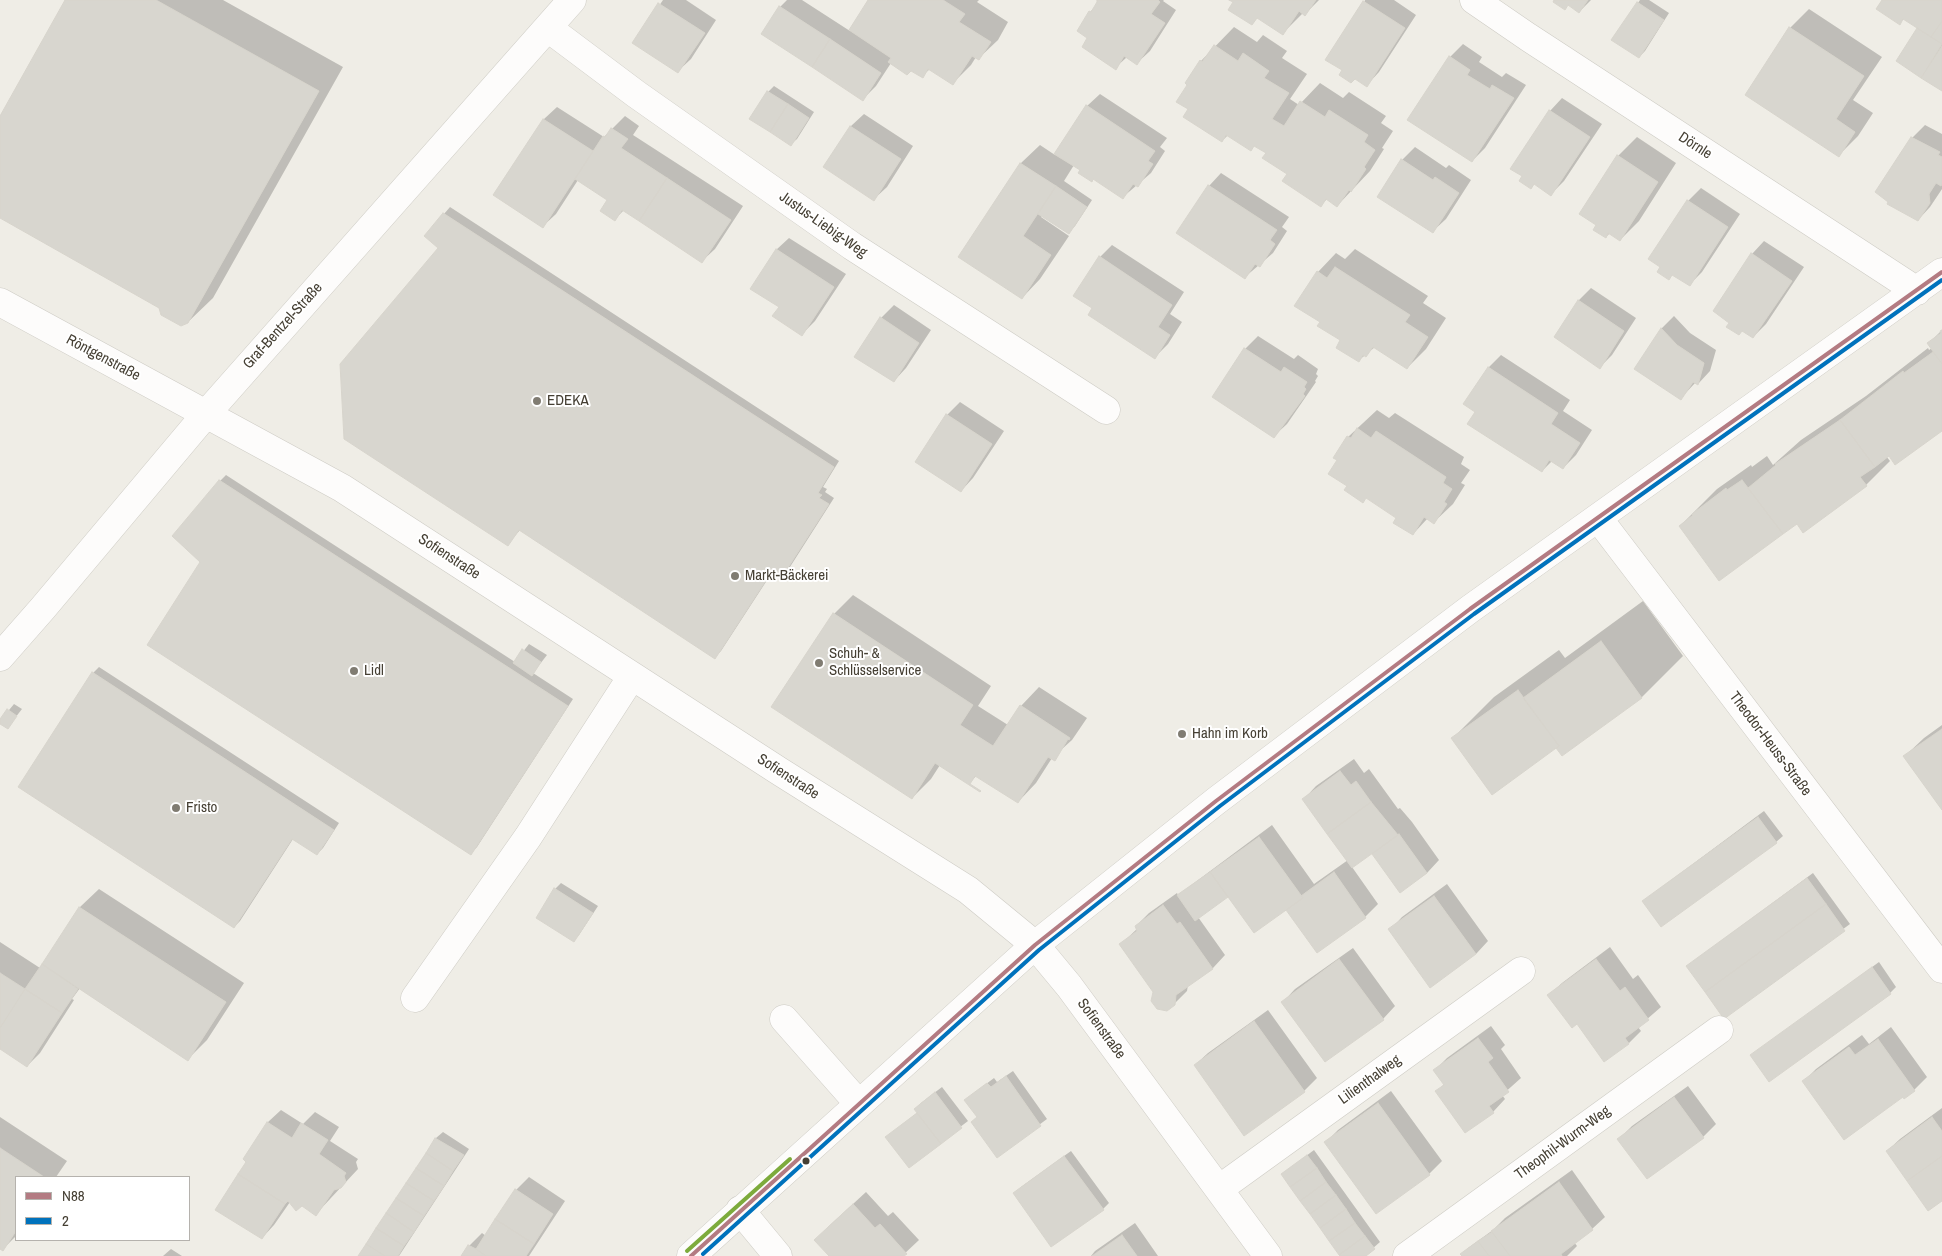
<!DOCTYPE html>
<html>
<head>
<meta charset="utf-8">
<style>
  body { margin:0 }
  #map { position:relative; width:1942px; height:1256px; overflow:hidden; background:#efede6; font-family:"Archivo Narrow",sans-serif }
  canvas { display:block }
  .legend { position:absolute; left:15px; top:1176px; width:175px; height:65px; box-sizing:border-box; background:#fff; border:1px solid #b5b2ad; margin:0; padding:6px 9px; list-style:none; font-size:15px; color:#453f33 }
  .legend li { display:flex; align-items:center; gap:10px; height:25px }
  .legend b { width:25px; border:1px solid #b5b2ad }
</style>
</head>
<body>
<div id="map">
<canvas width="1942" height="1256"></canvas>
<ul class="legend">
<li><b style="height:6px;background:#b37b82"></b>N88</li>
<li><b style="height:6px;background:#0072bc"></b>2</li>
</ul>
</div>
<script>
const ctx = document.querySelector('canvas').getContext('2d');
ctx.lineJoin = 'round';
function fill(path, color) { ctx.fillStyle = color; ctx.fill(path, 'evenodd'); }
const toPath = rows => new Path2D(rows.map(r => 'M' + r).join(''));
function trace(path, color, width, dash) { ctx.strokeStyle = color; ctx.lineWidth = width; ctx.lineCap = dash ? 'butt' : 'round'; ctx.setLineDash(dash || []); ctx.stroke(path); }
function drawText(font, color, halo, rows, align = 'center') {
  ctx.font = font + ' "Archivo Narrow",sans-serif'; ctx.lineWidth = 4; ctx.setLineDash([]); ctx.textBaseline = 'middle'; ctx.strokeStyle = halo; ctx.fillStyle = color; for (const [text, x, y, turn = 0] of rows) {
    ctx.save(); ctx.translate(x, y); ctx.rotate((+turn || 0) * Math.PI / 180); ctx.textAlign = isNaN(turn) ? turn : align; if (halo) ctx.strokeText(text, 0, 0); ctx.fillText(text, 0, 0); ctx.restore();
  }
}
const shadow = toPath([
  [67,0,223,0,343,67,213,298,188,322,0,217,0,118],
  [663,0,686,0,716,20,691,59,678,71,634,43],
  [787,0,802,0,850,31,869,0,979,0,977,2,1008,22,998,40,979,58,976,57,971,65,953,83,930,69,922,76,911,70,891,63,876,86,863,99,763,34,780,7],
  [1098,0,1164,0,1163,1,1176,10,1150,51,1137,63,1127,57,1115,68,1089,38,1078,31,1090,12,1097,5],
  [1232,0,1319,0,1305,14,1303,13,1283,33,1258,17,1252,24],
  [1365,0,1394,0,1416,15,1379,72,1367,85,1344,70],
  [1555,0,1591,0,1579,12,1569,4],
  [1640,0,1649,0,1669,13,1645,51,1639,57,1613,40],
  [1884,0,1942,0,1942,90,1898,61,1919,28,1905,18,1899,23],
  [1809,9,1882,57,1853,100,1873,113,1858,136,1839,155,1790,28],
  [1234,27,1257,42,1263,35,1287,51,1282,58,1307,74,1290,99,1299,105,1320,83,1343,98,1349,92,1386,116,1381,123,1393,131,1382,148,1384,149,1370,171,1337,206,1327,199,1321,205,1268,153,1255,145,1251,149,1228,135,1222,141,1189,109,1189,85,1187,83,1201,61],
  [1463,44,1482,57,1479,62,1502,77,1506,73,1526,85,1485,148,1472,161,1409,120,1450,57],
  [774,86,814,112,797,139,790,145,768,92],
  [1100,94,1167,138,1160,147,1165,151,1151,173,1123,197,1074,165,1064,181,1092,200,1075,226,1069,232,1042,215,1041,217,1069,236,1040,279,1022,298,960,257,1021,163,1040,145,1055,155,1087,106],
  [1562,98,1602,124,1564,181,1551,194,1535,183,1531,188,1523,176,1550,111],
  [557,107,604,137,625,116,639,126,633,135,743,206,715,249,702,261,624,210,615,219,608,200,578,180,556,214,543,226,495,195,544,119],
  [864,114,913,146,887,187,874,199,825,167,851,126],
  [1925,125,1942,134,1942,189,1930,207,1918,220,1877,192,1912,138],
  [1637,137,1676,163,1639,221,1620,240,1610,233,1606,237,1618,156],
  [1415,147,1446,168,1449,165,1471,180,1446,219,1433,231,1402,160],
  [1221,173,1289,217,1282,227,1287,231,1273,253,1245,277,1209,186],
  [1701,188,1740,214,1702,272,1689,285,1673,274,1669,278,1662,266,1688,201],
  [450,207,839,461,823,487,827,489,825,492,834,498,788,570,781,576,773,571,721,651,715,657,520,530,508,544,444,214],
  [789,238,846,274,815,321,802,334,776,250],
  [1764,241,1804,267,1766,324,1753,337,1752,254],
  [1112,245,1184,292,1170,314,1182,322,1168,344,1155,357,1094,308,1100,257],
  [1355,249,1428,296,1423,303,1446,318,1426,349,1407,368,1375,347,1358,361,1342,340,1321,322,1318,272,1336,253,1345,259],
  [1591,288,1636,318,1612,355,1600,367,1578,301],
  [894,305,931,330,906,368,894,381,881,318],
  [1674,316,1690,333,1716,350,1710,371,1698,384,1696,382,1681,398,1636,368,1662,328],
  [1942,330,1942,429,1889,454,1886,456,1890,461,1866,485,1797,522,1680,526,1717,489,1751,465,1752,467,1767,456,1773,465,1801,440,1866,396,1928,348,1929,350,1932,348,1929,343],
  [1258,336,1294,359,1298,355,1318,369,1316,374,1318,376,1315,381,1316,382,1287,424,1274,436,1214,397,1245,349],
  [1501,355,1570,400,1563,411,1592,430,1576,455,1563,468,1552,461,1542,471,1477,412,1489,367],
  [960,402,1004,431,973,478,961,491,947,415],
  [1377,410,1389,418,1395,413,1464,457,1461,464,1470,470,1461,483,1465,485,1453,504,1434,522,1428,518,1413,534,1398,517,1348,485,1338,460,1348,437],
  [226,475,515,662,529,644,547,655,533,673,573,699,477,847,471,853,202,562,220,481],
  [853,595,991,686,978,706,1008,725,1021,706,1039,687,1087,718,1072,740,1052,758,1036,783,1018,802,977,775,969,784,940,765,931,779,912,798,834,614],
  [1643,601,1683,656,1642,697,1562,754,1557,746,1453,738,1494,697,1559,650,1565,658],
  [99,667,339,823,323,848,317,854,293,839,240,921,234,927,93,673],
  [14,704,22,709,8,727,0,721],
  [1942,725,1942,808,1905,756,1924,738],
  [1354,759,1364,773,1369,769,1398,809,1400,808,1412,822,1439,860,1427,873,1400,891,1372,852,1352,867,1378,904,1365,917,1317,951,1286,908,1228,895,1198,917,1225,955,1213,968,1188,985,1187,991,1174,1004,1154,991,1120,945,1138,928,1136,926,1149,913,1177,893,1178,895,1272,825,1314,884,1348,860,1304,799,1316,786],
  [1764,811,1783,836,1776,842,1643,901],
  [1813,873,1850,924,1725,1017,1687,966],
  [561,883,598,906,579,935,573,941,555,889],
  [1447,884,1488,941,1476,954,1390,930,1402,917],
  [99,889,244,983,207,1040,188,1059,80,988,72,999,74,1000,40,1053,27,1066,0,1048,0,942,40,968,80,907],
  [1610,947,1633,979,1638,975,1661,1007,1638,1027,1641,1031,1629,1043,1549,995,1562,983],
  [1353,948,1395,1006,1383,1019,1283,1002,1295,989],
  [1879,962,1896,987,1890,993,1752,1055],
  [1268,1010,1317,1078,1304,1091,1245,1134,1195,1065,1208,1053],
  [1491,1026,1505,1045,1501,1049,1521,1078,1502,1095,1505,1099,1493,1112,1437,1092,1444,1084,1435,1070,1447,1058],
  [1891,1027,1927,1077,1914,1090,1804,1081,1816,1069,1862,1035,1869,1044],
  [1013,1071,1047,1119,997,1156,978,1117,965,1100,994,1078,997,1082],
  [1688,1086,1716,1124,1703,1137,1619,1139,1632,1126],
  [942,1087,968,1121,909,1166,887,1137,918,1112,915,1109,921,1103],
  [1391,1091,1442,1161,1429,1174,1326,1142,1338,1130],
  [1942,1108,1942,1199,1887,1151,1900,1139],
  [281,1110,303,1124,315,1112,339,1127,330,1141,358,1159,356,1162,358,1169,316,1214,302,1205,290,1202,274,1225,262,1238,248,1161,245,1159,268,1122],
  [0,1117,67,1161,56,1177,16,1177,16,1236,3,1249,0,1247],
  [443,1132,469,1149,399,1256,360,1256,436,1138],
  [1314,1150,1380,1242,1364,1256,1341,1256,1282,1174],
  [1071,1151,1109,1203,1103,1209,1021,1187],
  [1572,1170,1605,1217,1592,1229,1574,1242,1577,1246,1567,1256,1463,1256,1462,1254,1468,1248,1493,1230,1505,1218],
  [529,1177,565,1201,529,1256,463,1256,469,1246,482,1233,486,1236,516,1190],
  [866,1192,888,1216,893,1212,919,1240,902,1256,831,1256,828,1227],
  [1135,1223,1158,1256,1091,1256,1095,1251],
  [171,1249,182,1256,163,1256]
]);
const building = toPath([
  [65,0,156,0,319,91,188,323,181,326,161,315,159,308,0,218,0,116,65,0],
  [868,0,943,0,965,14,959,22,991,42,979,60,972,56,953,85,928,69,923,78,911,71,907,75,888,62,891,58,849,30,868,0],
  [1097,0,1158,0,1160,2,1151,14,1165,23,1137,65,1124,56,1116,70,1082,47,1087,38,1077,31,1089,11,1091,12,1097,2,1097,0],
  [1229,0,1316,0,1305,16,1299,11,1283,35,1257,18,1252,25,1228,10,1233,2,1229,0],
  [1554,0,1588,0,1579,13,1568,5,1565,10,1553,2,1554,0],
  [1882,0,1942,0,1942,21,1931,37,1903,19,1900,25,1876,9,1882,0],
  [1363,1,1405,28,1367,87,1355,79,1351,83,1339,75,1342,70,1325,60,1363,1],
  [1637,2,1664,20,1639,58,1611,40,1637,2],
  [658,3,705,33,678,73,632,43,658,3],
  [779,6,830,39,812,67,761,34,779,6],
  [1942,21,1942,44,1931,37,1942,21],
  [1789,27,1864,76,1836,119,1855,132,1839,157,1745,95,1789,27],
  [1917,28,1942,44,1921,78,1896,61,1917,28],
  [830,39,881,73,863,101,812,67,830,39],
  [1214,45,1238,61,1243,53,1269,71,1264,78,1289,93,1272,119,1284,126,1300,101,1325,117,1329,110,1368,135,1364,142,1375,150,1364,167,1366,169,1351,192,1349,190,1337,207,1326,199,1321,207,1282,181,1287,174,1262,158,1266,153,1254,146,1251,151,1226,135,1222,142,1183,117,1188,109,1176,102,1187,85,1185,83,1200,60,1202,62,1214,45],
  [1942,46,1942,91,1921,78,1942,46],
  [1449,56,1470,70,1467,75,1490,89,1492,85,1514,98,1472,162,1407,120,1449,56],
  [767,91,788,104,770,132,749,119,767,91],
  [788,104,809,118,791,146,770,132,788,104],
  [1086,105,1155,151,1148,161,1153,164,1138,187,1133,184,1123,199,1093,179,1092,182,1078,173,1080,170,1054,154,1086,105],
  [1549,110,1590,137,1551,196,1534,184,1531,189,1519,181,1522,176,1510,169,1549,110],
  [543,119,593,151,543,228,493,195,543,119],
  [850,126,901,159,874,201,823,167,850,126],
  [611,128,628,139,621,148,667,178,639,221,622,210,615,221,600,211,607,200,575,179,603,136,605,137,611,128],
  [1911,137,1940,152,1938,155,1942,157,1942,184,1941,186,1936,183,1929,194,1930,203,1918,221,1887,204,1888,202,1875,192,1911,137],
  [1617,155,1658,182,1620,241,1608,233,1606,238,1593,230,1596,225,1579,214,1617,155],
  [1401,159,1433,180,1435,177,1459,193,1433,233,1377,197,1401,159],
  [1020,163,1056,186,1023,236,1051,255,1022,299,958,257,1020,163],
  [667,178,731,220,702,263,639,221,667,178],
  [1208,185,1277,230,1270,240,1275,244,1260,267,1255,264,1245,279,1176,233,1208,185],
  [1056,186,1087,207,1069,234,1038,214,1056,186],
  [1687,200,1728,227,1690,286,1672,275,1669,280,1657,272,1660,267,1648,259,1687,200],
  [443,213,834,467,818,493,822,495,819,498,829,504,782,577,772,571,715,659,519,530,508,546,344,439,340,364,438,248,424,236,443,213],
  [776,249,834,287,802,336,772,316,779,307,750,289,776,249],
  [1751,253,1792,281,1753,338,1742,331,1739,335,1726,327,1729,323,1713,311,1751,253],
  [1099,256,1172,305,1158,327,1170,335,1155,359,1088,315,1092,308,1073,296,1099,256],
  [1335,267,1410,315,1405,322,1428,337,1407,369,1373,347,1366,357,1363,355,1359,362,1336,348,1340,340,1317,326,1320,322,1294,306,1317,271,1327,278,1335,267],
  [1578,300,1624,331,1600,369,1554,337,1578,300],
  [880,317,919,343,894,382,854,357,880,317],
  [1661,328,1677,345,1704,363,1698,385,1693,382,1681,400,1634,369,1661,328],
  [1942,330,1942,364,1927,343,1941,333,1940,331,1942,330],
  [1244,348,1281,372,1284,367,1307,382,1304,387,1306,389,1303,394,1305,396,1274,438,1212,397,1244,348],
  [1933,352,1942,364,1942,431,1895,465,1889,456,1875,467,1840,420,1903,371,1904,373,1933,352],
  [1488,367,1558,413,1551,424,1580,443,1563,469,1549,460,1542,472,1467,424,1475,412,1463,404,1488,367],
  [946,414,992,444,961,492,915,462,946,414],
  [1840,420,1875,467,1860,477,1867,486,1803,533,1797,524,1783,534,1748,488,1776,465,1775,464,1840,420],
  [1357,428,1371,438,1376,431,1446,477,1443,483,1452,489,1444,502,1447,504,1434,524,1424,517,1413,535,1393,523,1396,518,1366,498,1363,503,1344,490,1347,486,1328,474,1337,460,1333,458,1347,436,1351,438,1357,428],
  [219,480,568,706,471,855,147,645,200,562,172,536,219,480],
  [1742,480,1783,534,1719,581,1679,526,1693,515,1692,514,1726,488,1727,490,1742,480],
  [833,613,973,705,960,725,993,746,1020,705,1070,738,1069,740,1068,739,1055,761,1048,757,1018,803,975,776,970,784,981,791,980,792,935,763,912,799,771,707,833,613],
  [1601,641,1642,698,1562,756,1556,748,1559,746,1523,698,1601,641],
  [522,649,541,662,532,676,513,663,522,649],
  [92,672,334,830,317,855,292,839,234,928,18,787,92,672],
  [1518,690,1559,746,1492,795,1451,738,1518,690],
  [7,709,17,716,8,729,0,724,0,719,7,709],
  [1942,729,1942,810,1903,756,1942,729],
  [1340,771,1351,785,1356,781,1371,802,1327,834,1302,799,1340,771],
  [1371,802,1398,835,1352,868,1327,834,1371,802],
  [1758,817,1777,843,1661,927,1642,901,1758,817],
  [1399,834,1427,873,1400,893,1372,854,1399,834],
  [1259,837,1303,898,1254,933,1210,872,1259,837],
  [1210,872,1228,897,1195,921,1177,895,1210,872],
  [1334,872,1366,918,1317,953,1286,910,1303,898,1301,896,1334,872],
  [1807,878,1826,904,1705,992,1686,966,1807,878],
  [554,888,593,913,574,942,536,918,554,888],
  [1434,896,1476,954,1430,988,1388,929,1434,896],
  [1826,904,1845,931,1724,1019,1705,992,1826,904],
  [1163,905,1177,924,1180,922,1213,969,1176,995,1175,1005,1167,1011,1157,1009,1151,1001,1153,992,1119,944,1137,931,1135,926,1163,905],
  [79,907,226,1002,188,1061,42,964,79,907],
  [1339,959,1384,1020,1325,1062,1281,1002,1339,959],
  [1596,959,1620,991,1625,987,1649,1020,1625,1038,1629,1044,1604,1062,1577,1024,1572,1028,1547,995,1596,959],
  [42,964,78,989,62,1013,25,989,42,964],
  [1872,967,1891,994,1769,1082,1750,1055,1872,967],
  [0,973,25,989,0,1028,0,973],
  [25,989,62,1013,27,1067,0,1049,0,1028,25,989],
  [1254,1021,1305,1092,1244,1136,1194,1065,1254,1021],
  [1478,1038,1493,1058,1488,1062,1509,1092,1489,1106,1494,1113,1465,1133,1435,1091,1444,1085,1433,1070,1478,1038],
  [1878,1039,1915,1091,1904,1099,1903,1097,1844,1140,1802,1081,1849,1047,1855,1055,1878,1039],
  [1006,1076,1041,1126,997,1158,971,1122,977,1117,964,1100,987,1083,991,1087,1006,1076],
  [935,1092,962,1128,941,1144,914,1109,935,1092],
  [1674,1097,1704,1138,1647,1179,1617,1139,1674,1097],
  [1378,1103,1430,1175,1376,1214,1324,1142,1378,1103],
  [917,1113,941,1144,909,1168,885,1137,917,1113],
  [1932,1117,1942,1131,1942,1156,1907,1181,1886,1151,1932,1117],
  [267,1122,292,1138,301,1123,328,1140,319,1154,346,1173,344,1176,346,1182,341,1188,334,1190,316,1216,302,1206,296,1211,288,1201,285,1204,238,1174,246,1162,243,1159,267,1122],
  [435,1138,464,1155,453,1171,426,1153,435,1138],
  [0,1148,44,1177,16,1177,16,1231,3,1251,0,1249,0,1148],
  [426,1153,453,1171,444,1186,416,1168,426,1153],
  [1307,1155,1317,1168,1290,1187,1281,1174,1307,1155],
  [1064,1156,1104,1210,1051,1247,1013,1193,1064,1156],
  [1942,1156,1942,1201,1928,1211,1907,1181,1942,1156],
  [416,1168,444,1186,434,1201,406,1183,416,1168],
  [1317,1168,1326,1182,1300,1201,1290,1187,1317,1168],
  [238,1174,285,1204,262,1239,215,1210,238,1174],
  [1326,1182,1336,1195,1310,1214,1300,1201,1326,1182],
  [1559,1182,1593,1230,1561,1254,1562,1256,1510,1256,1491,1231,1559,1182],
  [406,1183,434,1201,424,1216,396,1198,406,1183],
  [515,1189,553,1214,534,1244,495,1219,515,1189],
  [1336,1195,1346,1209,1320,1228,1310,1214,1336,1195],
  [396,1198,424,1216,414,1232,386,1213,396,1198],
  [853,1204,875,1228,880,1224,907,1254,904,1256,829,1256,814,1240,853,1204],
  [1346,1209,1355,1223,1329,1241,1320,1228,1346,1209],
  [386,1213,414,1232,404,1246,376,1228,386,1213],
  [495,1219,534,1244,526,1256,486,1256,476,1249,495,1219],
  [1355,1223,1365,1236,1339,1255,1329,1241,1355,1223],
  [376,1228,404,1246,398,1256,385,1256,366,1244,376,1228],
  [1492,1232,1510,1256,1489,1256,1478,1241,1492,1232],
  [1122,1235,1137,1256,1092,1256,1122,1235],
  [1365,1236,1375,1249,1366,1256,1340,1256,1339,1255,1365,1236],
  [1478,1241,1489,1256,1462,1256,1460,1254,1478,1241],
  [366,1244,385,1256,358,1256,366,1244],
  [468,1245,476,1249,486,1256,461,1256,468,1245]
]);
const minor = toPath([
  [1474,0,1528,37,1917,291],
  [548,28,636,94,852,246,1106,410],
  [0,302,342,488,779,771,968,890,1035,945,1069,986,1268,1256],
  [1598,518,1942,969],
  [0,657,43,608,206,414,572,0],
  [415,998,528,837,632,676],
  [784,1019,859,1104],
  [1219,1189,1521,971],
  [740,1210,778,1256],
  [691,1256,1035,945,1216,801,1470,609,1942,272],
  [1407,1256,1719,1030]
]);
const bus1 = toPath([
  [691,1256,1035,945,1216,801,1470,609,1942,272]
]);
const bus2 = toPath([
  [703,1254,1039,950,1220,806,1474,614,1942,280]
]);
const bus3 = toPath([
  [687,1251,790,1159]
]);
const markers = [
  [537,401,5,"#807c72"],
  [735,576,5,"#807c72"],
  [819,663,5,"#807c72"],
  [354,671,5,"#807c72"],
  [1182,734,5,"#807c72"],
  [176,808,5,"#807c72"],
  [806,1161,4.5,"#453f33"]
];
const streetNames = [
  ["Dörnle",1695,146,33],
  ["Justus-Liebig-Weg",823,225,35],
  ["Graf-Bentzel-Straße",283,326,-48],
  ["Röntgenstraße",103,358,28],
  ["Sofienstraße",449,557,33],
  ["Theodor-Heuss-Straße",1770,744,53],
  ["Sofienstraße",788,777,33],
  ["Sofienstraße",1101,1029,54],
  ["Lilienthalweg",1370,1080,-36],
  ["Theophil-Wurm-Weg",1563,1143,-36]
];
const poiNames = [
  ["EDEKA",547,401],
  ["Markt-Bäckerei",745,576],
  ["Schuh- &",829,654],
  ["Schlüsselservice",829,671],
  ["Lidl",364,671],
  ["Hahn im Korb",1192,734],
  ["Fristo",186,808]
];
fill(shadow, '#0003');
fill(building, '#d8d6cf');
trace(building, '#d7d4cc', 1);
trace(minor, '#cdcbc4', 29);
trace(minor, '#fdfcfb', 28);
trace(bus1, '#b37b82', 4);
trace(bus2, '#0072bc', 4);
trace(bus3, '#7dab3c', 4);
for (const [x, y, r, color] of markers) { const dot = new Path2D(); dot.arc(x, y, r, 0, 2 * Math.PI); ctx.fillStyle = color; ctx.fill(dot); trace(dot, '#fff', 2); }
drawText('15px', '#453f33', '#fff', streetNames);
drawText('15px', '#453f33', '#fff', poiNames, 'left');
</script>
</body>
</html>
